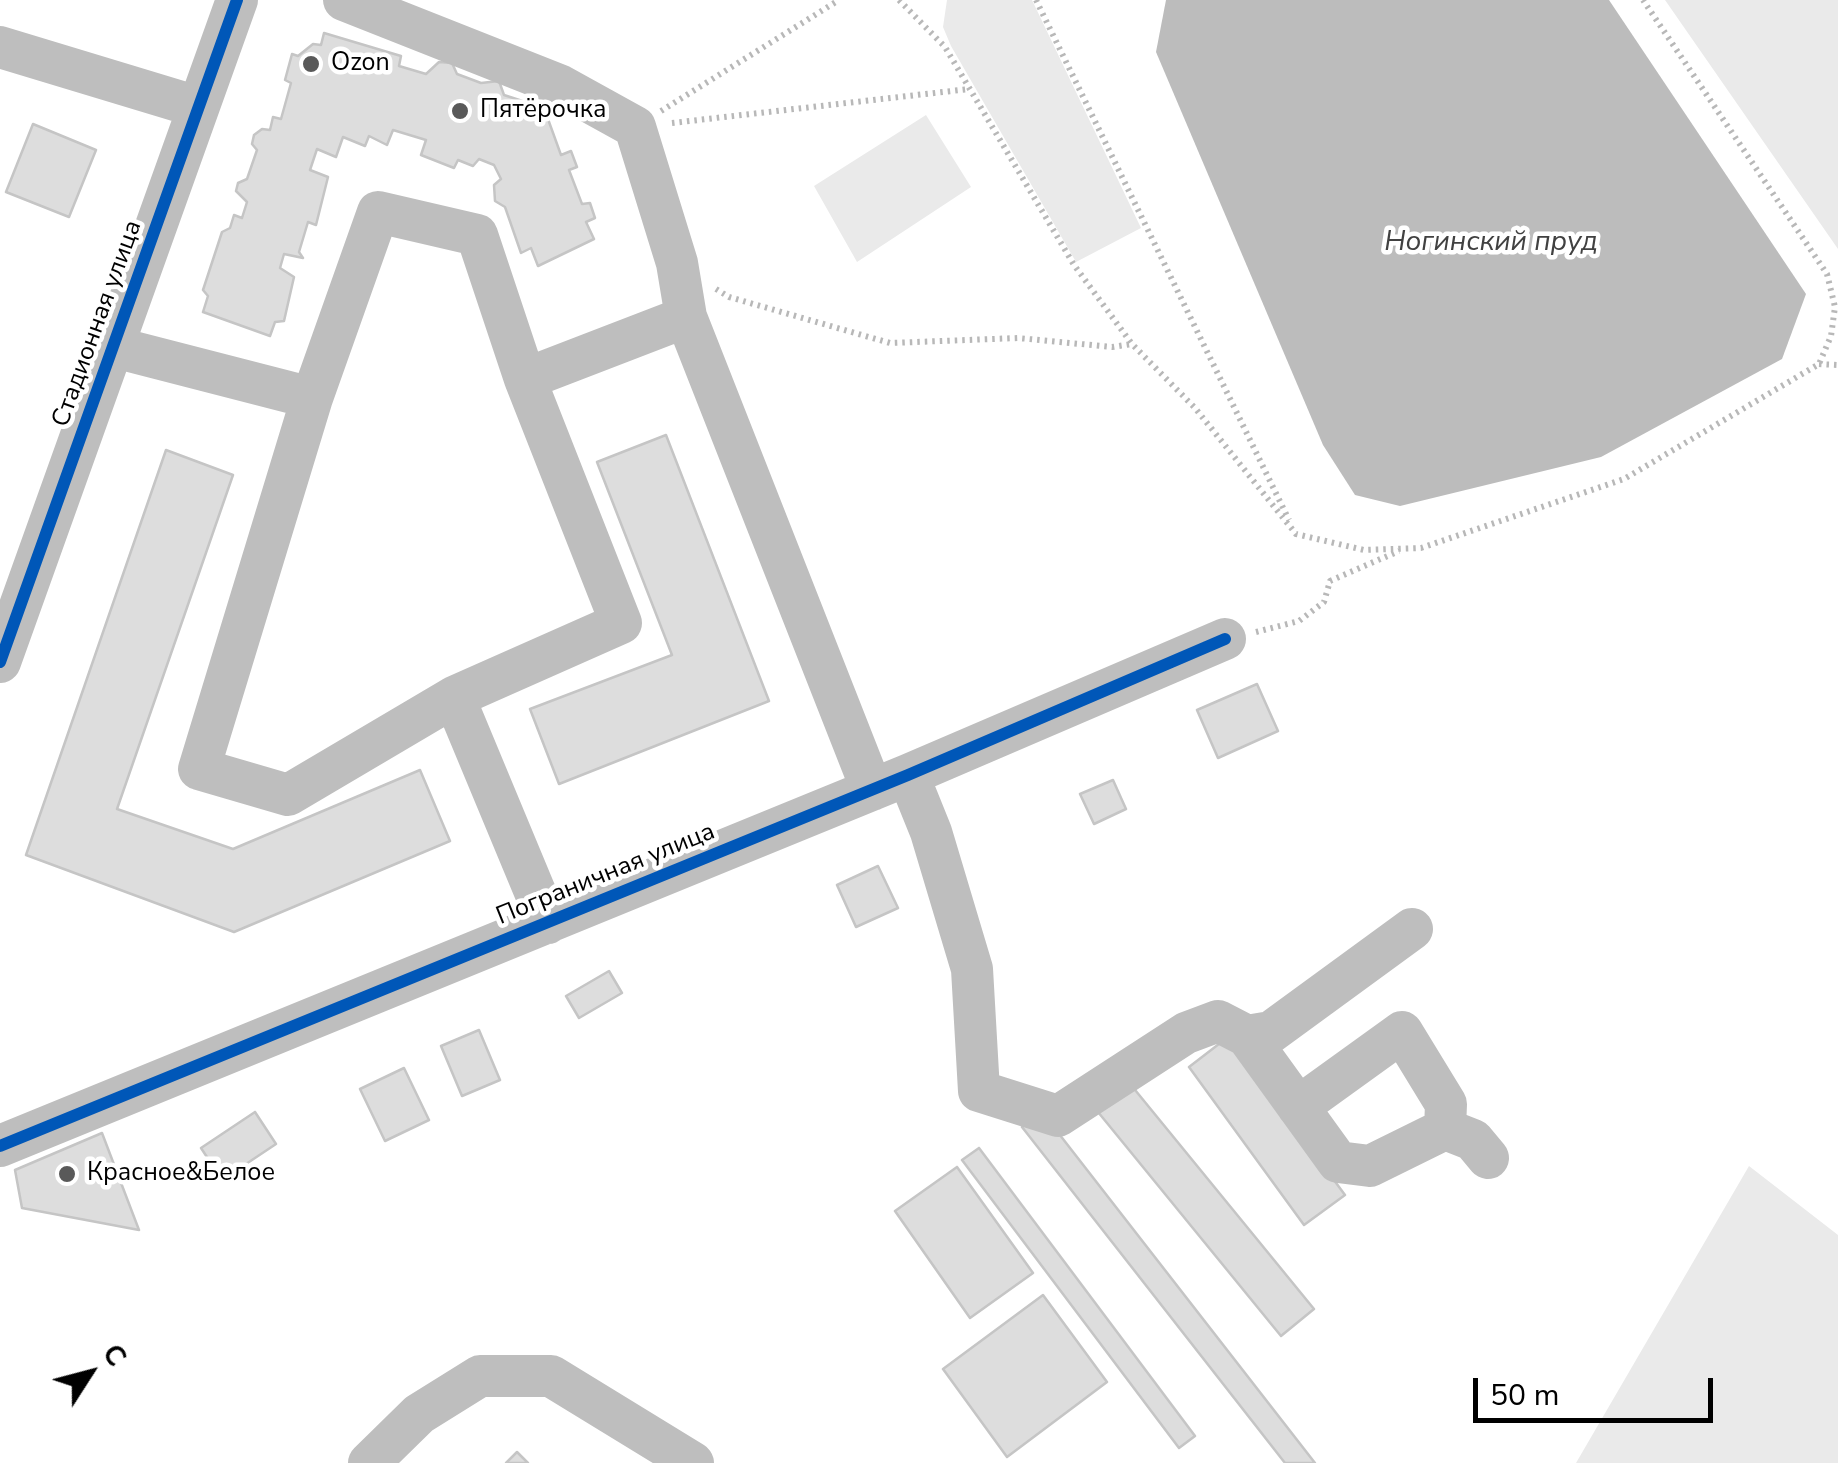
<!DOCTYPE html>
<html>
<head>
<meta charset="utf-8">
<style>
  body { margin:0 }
  #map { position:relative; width:1838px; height:1463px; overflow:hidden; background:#fff; font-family:"Nunito Sans",sans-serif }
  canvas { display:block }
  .north { position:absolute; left:40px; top:1323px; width:100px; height:100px; -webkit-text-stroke:8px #fff; paint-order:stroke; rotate:54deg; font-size:28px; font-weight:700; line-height:40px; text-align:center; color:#000 }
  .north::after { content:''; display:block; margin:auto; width:35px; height:45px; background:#000; clip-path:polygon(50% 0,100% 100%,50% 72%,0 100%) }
  .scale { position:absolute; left:1473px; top:1378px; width:240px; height:45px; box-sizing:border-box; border:5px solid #000; border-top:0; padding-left:12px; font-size:30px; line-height:35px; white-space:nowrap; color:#000; -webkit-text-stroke:8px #fff; paint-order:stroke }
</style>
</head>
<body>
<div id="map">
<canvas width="1838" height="1463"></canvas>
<div class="north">С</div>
<div class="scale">50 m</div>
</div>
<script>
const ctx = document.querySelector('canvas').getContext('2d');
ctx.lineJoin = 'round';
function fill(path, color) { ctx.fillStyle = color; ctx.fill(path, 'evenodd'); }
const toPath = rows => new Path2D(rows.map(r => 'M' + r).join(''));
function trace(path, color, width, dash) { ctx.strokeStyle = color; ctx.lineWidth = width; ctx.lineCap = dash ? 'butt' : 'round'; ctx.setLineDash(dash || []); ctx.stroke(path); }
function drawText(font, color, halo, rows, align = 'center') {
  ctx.font = font + ' "Nunito Sans",sans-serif'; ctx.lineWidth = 9; ctx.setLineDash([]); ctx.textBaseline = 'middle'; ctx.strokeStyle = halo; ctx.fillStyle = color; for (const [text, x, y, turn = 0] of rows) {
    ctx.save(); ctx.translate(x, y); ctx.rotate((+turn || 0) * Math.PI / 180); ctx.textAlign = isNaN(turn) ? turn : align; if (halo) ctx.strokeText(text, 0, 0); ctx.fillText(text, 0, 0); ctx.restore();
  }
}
const green = toPath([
  [947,0,1032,0,1141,228,1076,262,951,46,943,27],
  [1665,0,1838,0,1838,249],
  [926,115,971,187,857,262,814,186],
  [1749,1166,1838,1235,1838,1463,1576,1463]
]);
const water = toPath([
  [1166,0,1609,0,1806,294,1782,359,1601,457,1400,506,1355,495,1323,445,1156,52]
]);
const building = toPath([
  [324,33,401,56,399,66,426,74,439,62,452,63,457,74,481,83,499,81,504,95,544,108,561,155,571,151,577,167,569,170,582,204,590,203,595,218,586,222,594,239,538,266,531,248,521,253,505,207,495,201,494,185,501,179,494,165,479,159,473,166,458,160,454,168,421,155,426,140,393,130,387,145,369,136,365,146,343,137,336,157,317,149,310,170,328,177,316,225,308,222,299,252,303,258,284,254,280,268,294,277,284,321,275,322,270,336,203,312,208,296,203,290,222,232,230,228,234,215,242,218,247,202,236,191,238,183,247,179,257,150,252,144,254,135,262,129,270,130,273,117,281,119,291,83,285,80,292,54,298,56,313,44,321,45,324,33],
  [33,124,96,150,69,217,6,192,33,124],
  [666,435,769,701,559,784,530,709,672,655,597,462,666,435],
  [166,450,233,475,117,809,233,849,420,770,450,841,234,932,26,855,166,450],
  [1257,684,1278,731,1218,758,1197,710,1257,684],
  [1113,780,1126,809,1094,824,1080,794,1113,780],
  [878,866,898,908,856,927,837,885,878,866],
  [609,971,622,993,579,1018,566,996,609,971],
  [479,1030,500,1080,462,1096,441,1046,479,1030],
  [1228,1037,1345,1195,1304,1225,1189,1067,1228,1037],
  [404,1068,429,1120,385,1141,360,1089,404,1068],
  [1131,1085,1314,1309,1281,1336,1098,1112,1131,1085],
  [255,1112,276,1144,222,1180,201,1148,255,1112],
  [1042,1112,1315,1463,1285,1463,1022,1127,1042,1112],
  [102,1133,139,1230,22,1208,15,1170,102,1133],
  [979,1148,1195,1436,1179,1448,962,1160,979,1148],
  [957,1167,1033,1273,970,1318,895,1211,957,1167],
  [1043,1295,1107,1382,1007,1457,943,1369,1043,1295],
  [517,1452,528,1463,506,1463,517,1452]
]);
const path = toPath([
  [899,0,945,47,1074,265,1132,344,1195,408,1296,534,1364,550,1421,548,1624,479,1819,364,1831,336,1835,307,1827,274,1643,0],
  [1036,0,1289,520],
  [661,111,839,0],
  [672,123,969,89],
  [716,289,729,297,890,343,1018,338,1112,347,1132,344],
  [1819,364,1838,365],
  [1256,632,1299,621,1324,602,1330,581,1399,551]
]);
const minor = toPath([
  [344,0,559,85,635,127,677,263,686,317,872,790],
  [0,47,198,107],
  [114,347,312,398,378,212,477,235,525,379,686,317],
  [525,379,621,623,454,697,548,923],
  [312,398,199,769,288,795,454,697],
  [0,662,237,0],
  [908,775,931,832,972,969,979,1091,1058,1116,1186,1033,1218,1021,1247,1036,1338,1162,1370,1166,1445,1129,1473,1140,1488,1158],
  [1247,1036,1271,1032,1412,929],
  [1298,1107,1402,1032,1446,1104,1445,1129],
  [0,1146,908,775,1225,639],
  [369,1463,419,1414,480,1376,551,1376,693,1463]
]);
const cycleway = toPath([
  [0,662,237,0],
  [0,1146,908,775,1225,639]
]);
const markers = [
  [311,64,10,"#595959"],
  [460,111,10,"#595959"],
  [67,1174,10,"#595959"]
];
const poiNames = [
  ["Ozon",331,64],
  ["Пятёрочка",480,111],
  ["Красное&Белое",87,1174]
];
const streetNames = [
  ["Стадионная улица",98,324,-70],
  ["Пограничная улица",606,875,-22]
];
const waterNames = [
  ["Ногинский пруд",1491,243]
];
fill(green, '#eaeaea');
fill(water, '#bcbcbc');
fill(building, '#ddd');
trace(building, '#c5c5c5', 2.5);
trace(path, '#b8b8b8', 6, [2.5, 5]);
trace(minor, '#bebebe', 42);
trace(cycleway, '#0057b8', 12);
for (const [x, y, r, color] of markers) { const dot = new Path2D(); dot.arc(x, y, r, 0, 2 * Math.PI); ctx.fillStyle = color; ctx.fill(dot); trace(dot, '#fff', 4); }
drawText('25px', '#000', '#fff', poiNames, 'left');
drawText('25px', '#000', '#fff', streetNames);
drawText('italic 28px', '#414141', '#fff', waterNames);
</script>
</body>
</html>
